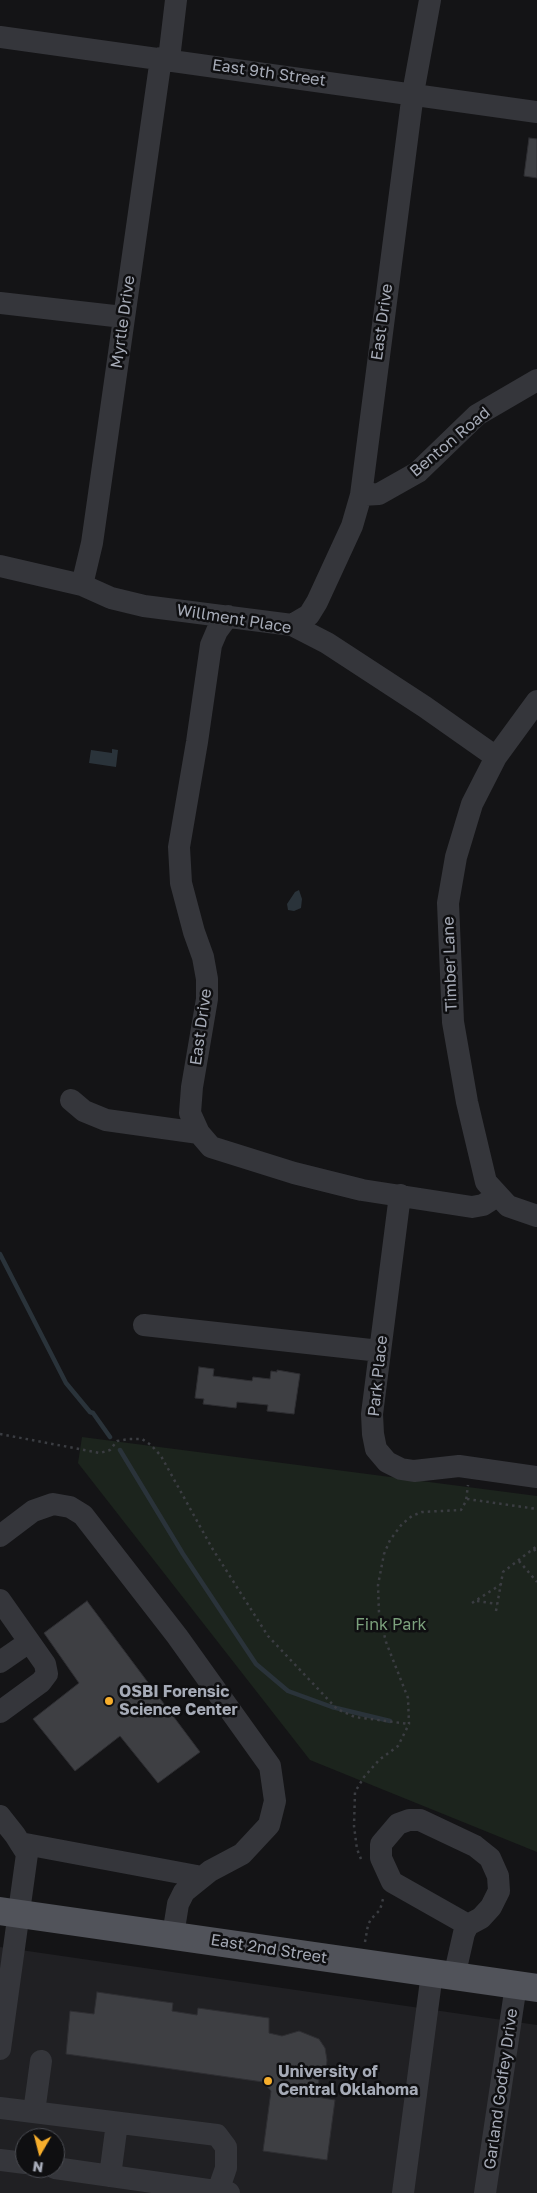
<!DOCTYPE html>
<html>
<head>
<meta charset="utf-8">
<style>
  body { margin:0 }
  #map { position:relative; width:537px; height:2193px; overflow:hidden; background:#141416; font-family:"Golos Text",sans-serif }
  canvas { display:block }
  .north { position:absolute; left:15px; top:2128px; width:50px; height:50px; box-sizing:border-box; background:#0f0f11; border:1px solid #4b4d53; border-radius:50%; rotate:188deg; font-size:14px; font-weight:700; line-height:20px; text-align:center; color:#a6abb7 }
  .north::after { content:''; display:block; margin:auto; width:18px; height:22px; background:#f7ae2c; clip-path:polygon(50% 0,100% 100%,50% 72%,0 100%) }
</style>
</head>
<body>
<div id="map">
<canvas width="537" height="2193"></canvas>
<div class="north">N</div>
</div>
<script>
const ctx = document.querySelector('canvas').getContext('2d');
ctx.lineJoin = 'round';
function fill(path, color) { ctx.fillStyle = color; ctx.fill(path, 'evenodd'); }
const toPath = rows => new Path2D(rows.map(r => 'M' + r).join(''));
function trace(path, color, width, dash) { ctx.strokeStyle = color; ctx.lineWidth = width; ctx.lineCap = dash ? 'butt' : 'round'; ctx.setLineDash(dash || []); ctx.stroke(path); }
function drawText(font, color, halo, rows, align = 'center') {
  ctx.font = font + ' "Golos Text",sans-serif'; ctx.lineWidth = 5; ctx.setLineDash([]); ctx.textBaseline = 'middle'; ctx.strokeStyle = halo; ctx.fillStyle = color; for (const [text, x, y, turn = 0] of rows) {
    ctx.save(); ctx.translate(x, y); ctx.rotate((+turn || 0) * Math.PI / 180); ctx.textAlign = isNaN(turn) ? turn : align; if (halo) ctx.strokeText(text, 0, 0); ctx.fillText(text, 0, 0); ctx.restore();
  }
}
const built = toPath([
  [0,1947,537,2025,537,2193,0,2193],
  [25,2138,55,2138,55,2168,25,2168]
]);
const green = toPath([
  [82,1437,537,1496,537,1852,310,1760,78,1463]
]);
const water = toPath([
  [112,749,118,750,116,767,89,763,91,750,112,753],
  [299,890,302,899,301,908,294,911,288,910,287,904,295,892]
]);
const stream = toPath([
  [0,1254,66,1383,90,1412,93,1413,110,1437],
  [120,1450,183,1554,256,1664,288,1691,332,1707,390,1721]
]);
const building = toPath([
  [529,138,537,139,537,178,524,176,529,138],
  [199,1367,214,1369,213,1376,252,1381,253,1377,270,1379,271,1371,277,1372,277,1370,300,1374,294,1414,267,1411,268,1405,237,1402,236,1408,203,1404,204,1399,195,1398,199,1367],
  [87,1601,200,1752,158,1783,120,1736,75,1771,33,1719,79,1683,44,1633,87,1601],
  [97,1992,173,2003,172,2011,197,2015,198,2008,269,2018,269,2033,282,2036,299,2031,319,2039,325,2048,327,2060,326,2071,319,2079,317,2097,335,2100,327,2160,263,2151,271,2091,263,2082,66,2054,70,2011,94,2014,97,1992]
]);
const path = toPath([
  [0,1434,100,1453,110,1450,117,1441,129,1439,142,1439,151,1445,161,1456,212,1548,268,1636,337,1709,355,1717,409,1724],
  [467,1499,537,1509],
  [534,1549,537,1554],
  [519,1561,537,1582],
  [477,1601,497,1604],
  [472,1603,500,1585],
  [496,1611,503,1572,537,1546],
  [361,1859,357,1849,354,1826,355,1792,364,1777,379,1760,398,1746,409,1724,408,1698,386,1642,379,1613,378,1585,384,1554,390,1540,402,1524,412,1516,422,1512,461,1510,466,1501,468,1485],
  [365,1942,368,1925,371,1919,380,1910,383,1899]
]);
const minor = toPath([
  [0,37,537,112],
  [169,59,176,0],
  [0,303,123,317],
  [361,495,379,494,418,472,477,415,537,380],
  [0,566,82,585,111,598,144,606,292,625,327,643,425,707,496,757],
  [82,585,92,543,161,58],
  [228,616,217,631,211,645,197,742,179,847,181,883,194,932,203,957,207,979,207,999,192,1087,190,1113,199,1133,211,1147,294,1173,362,1190,472,1207,483,1205,497,1196],
  [292,625,309,615,317,602,352,526,361,495,413,93,430,0],
  [537,701,496,757,472,804,456,857,448,903,453,1022,467,1102,486,1182,508,1206,537,1216],
  [71,1100,84,1111,106,1120,199,1133],
  [400,1195,372,1414,373,1434,376,1449,387,1462,401,1469,414,1471,459,1466,537,1477],
  [144,1325,380,1351],
  [0,1536,33,1511,53,1504,70,1507,83,1515,177,1636,270,1766,275,1801,269,1825,242,1854,210,1871,184,1892,178,1904,173,1935],
  [0,1600,45,1664,47,1674,41,1682,0,1712],
  [0,1662,29,1642],
  [0,1816,15,1835,27,1854,0,2049],
  [20,1843,202,1877],
  [454,1977,464,1933,468,1925,481,1918,491,1907,499,1891,498,1876,490,1858,475,1846,420,1820,409,1820,398,1824,381,1844,381,1858,392,1882,468,1925],
  [0,2108,217,2135,226,2147,226,2168,218,2191],
  [34,2112,41,2061],
  [0,2160,25,2163],
  [55,2168,229,2193],
  [110,2176,117,2123],
  [403,2193,432,1973],
  [485,2193,516,1985]
]);
const major = toPath([
  [0,1911,537,1988]
]);
const markers = [
  [109,1701,5,"#f7ae2c"],
  [268,2081,5,"#f7ae2c"]
];
const streetNames = [
  ["East 9th Street",269,73,8],
  ["Myrtle Drive",123,322,-82],
  ["East Drive",382,322,-82],
  ["Benton Road",450,442,-40],
  ["Willment Place",234,619,9],
  ["Timber Lane",450,964,-92],
  ["East Drive",201,1027,-82],
  ["Park Place",378,1376,-84],
  ["East 2nd Street",269,1949,9],
  ["Garland Godfey Drive",501,2089,-82]
];
const parkNames = [
  ["Fink Park",391,1625]
];
const poiNames = [
  ["OSBI Forensic",119,1692],
  ["Science Center",119,1710],
  ["University of",278,2072],
  ["Central Oklahoma",278,2090]
];
fill(built, '#202023');
fill(green, '#1c241d');
fill(water, '#2a333a');
trace(stream, '#2a333a', 4.5);
fill(building, '#3e3f43');
trace(building, '#2e2e32', 1);
trace(path, '#3b3d42', 2.5, [2.5, 4]);
trace(minor, '#35363b', 22);
trace(major, '#51535a', 28);
for (const [x, y, r, color] of markers) { const dot = new Path2D(); dot.arc(x, y, r, 0, 2 * Math.PI); ctx.fillStyle = color; ctx.fill(dot); trace(dot, '#0f0f11', 2); }
drawText('16px', '#a6abb7', '#0f0f11', streetNames);
drawText('16px', '#7ca27d', '#0f0f11', parkNames);
drawText('bold 16px', '#a6abb7', '#0f0f11', poiNames, 'left');
</script>
</body>
</html>
